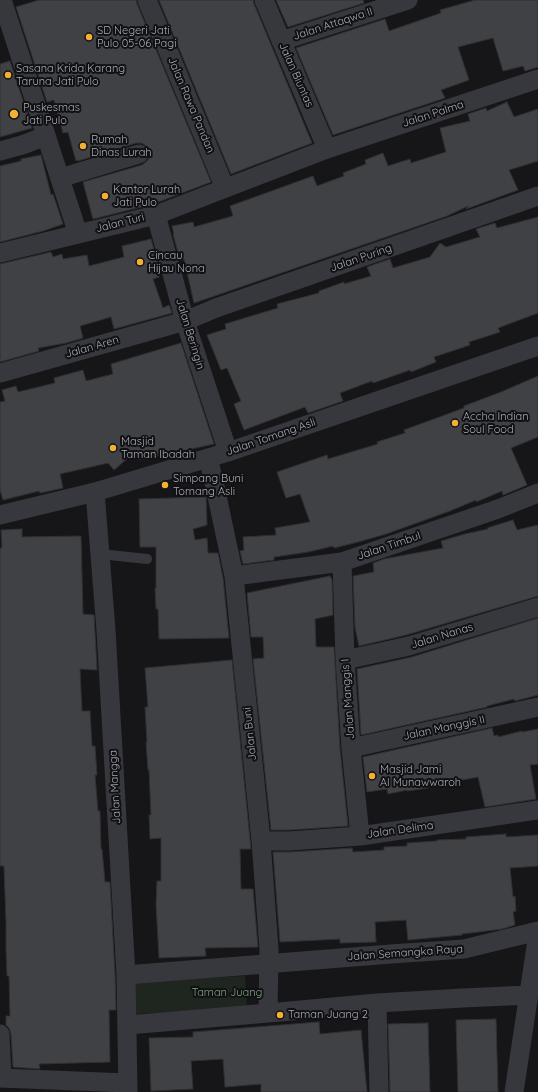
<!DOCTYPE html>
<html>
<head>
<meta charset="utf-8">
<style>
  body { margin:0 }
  canvas { display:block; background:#161618 }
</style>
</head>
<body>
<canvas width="538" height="1092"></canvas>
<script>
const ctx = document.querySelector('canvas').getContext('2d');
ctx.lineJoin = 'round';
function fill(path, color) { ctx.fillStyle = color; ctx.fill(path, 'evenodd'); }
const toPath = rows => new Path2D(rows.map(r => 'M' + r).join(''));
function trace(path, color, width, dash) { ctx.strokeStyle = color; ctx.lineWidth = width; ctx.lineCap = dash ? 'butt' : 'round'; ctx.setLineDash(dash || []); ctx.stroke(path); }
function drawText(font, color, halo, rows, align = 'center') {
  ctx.font = font + ' Quicksand,sans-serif'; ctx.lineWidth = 4; ctx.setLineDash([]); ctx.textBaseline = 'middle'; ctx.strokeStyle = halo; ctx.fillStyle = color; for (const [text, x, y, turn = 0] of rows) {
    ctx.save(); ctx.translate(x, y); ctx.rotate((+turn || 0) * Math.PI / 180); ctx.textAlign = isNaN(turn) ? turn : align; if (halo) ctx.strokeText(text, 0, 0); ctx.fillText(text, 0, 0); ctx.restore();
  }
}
const green = toPath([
  [245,976,247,1008,135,1014,134,982]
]);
const building = toPath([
  [39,0,136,0,137,4,211,182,153,204,93,219,83,182,142,165,147,161,150,157,150,151,146,146,142,143,136,143,78,161,77,160,76,161,68,132,63,133,54,100,47,102,16,7,39,0],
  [159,0,253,0,254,4,312,143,231,174,159,0],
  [276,0,363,0,364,3,288,27,276,0],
  [475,0,538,0,538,67,525,71,523,66,503,71,493,38,458,47,469,80,441,90,445,98,333,135,296,48,385,19,389,31,441,13,440,10,475,0],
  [10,61,32,128,0,137,0,64,10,61],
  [507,102,514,117,538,109,538,161,509,170,518,190,466,209,468,206,447,216,194,303,184,259,180,260,173,234,174,234,172,226,193,222,194,227,233,216,230,206,313,176,317,186,344,176,343,173,366,164,365,160,383,153,388,166,410,159,411,163,446,152,440,128,470,121,468,114,486,108,487,111,507,102],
  [41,155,51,195,53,194,63,224,43,231,0,242,0,166,21,161,21,159,41,155],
  [538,217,538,313,498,328,500,332,469,342,470,345,434,357,436,362,411,372,410,370,373,383,372,381,340,393,343,401,308,413,305,407,244,430,234,404,241,401,227,368,221,370,207,335,226,329,225,324,278,308,277,304,319,293,319,291,344,282,344,284,371,276,367,267,390,259,393,268,430,257,440,243,446,247,480,237,476,229,495,223,497,228,538,217],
  [151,239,158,264,156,264,159,277,153,279,163,308,169,305,172,313,114,329,111,317,80,326,83,338,66,343,38,348,39,351,0,362,0,264,51,252,53,257,62,254,63,259,87,255,89,266,124,257,122,246,151,239],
  [181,343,214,444,140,460,137,450,114,470,108,463,60,474,63,488,40,493,39,491,3,500,0,490,0,402,5,401,2,390,16,386,18,392,55,383,54,378,83,370,86,381,113,374,111,364,181,343],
  [538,376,538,437,511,448,527,485,503,495,502,491,476,502,476,500,450,511,386,534,358,542,334,548,333,546,308,552,274,557,274,560,243,564,240,551,244,550,243,537,276,535,275,528,310,522,300,494,286,498,277,472,327,455,328,459,378,444,377,442,405,433,404,430,464,408,464,406,501,392,538,376],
  [206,497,207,525,193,529,195,540,207,538,208,553,218,553,223,578,229,638,159,639,158,609,156,609,155,588,156,588,156,547,140,547,139,499,206,497],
  [513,520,517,530,538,525,538,596,406,635,359,646,355,627,353,576,374,572,373,563,384,559,443,548,441,541,465,534,488,529,487,528,513,520],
  [22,529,22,537,81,536,83,614,94,615,97,670,80,669,82,711,90,711,92,746,95,746,97,775,95,775,98,811,100,811,101,849,102,849,105,882,110,882,115,975,116,1010,109,1010,110,1062,39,1064,40,1069,13,1067,11,1034,9,1028,6,1025,6,1016,10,1016,9,976,7,976,6,948,6,923,4,866,0,866,0,548,2,548,1,530,22,529],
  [330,576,332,580,333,615,315,619,316,647,334,647,340,749,348,826,289,830,271,830,253,659,264,658,263,637,251,637,247,593,330,576],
  [538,618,538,695,515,701,514,699,487,706,487,707,361,735,357,669,412,657,538,618],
  [232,660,251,849,240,849,241,889,253,889,258,947,205,948,206,956,159,958,156,904,157,881,161,881,161,838,150,839,149,815,151,815,149,770,148,770,146,742,147,742,145,707,148,707,145,668,232,660],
  [492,728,494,736,498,735,498,737,522,731,522,732,538,729,538,764,530,765,536,799,485,807,478,777,462,780,462,779,448,781,428,786,428,788,407,791,407,790,388,794,387,789,367,792,363,757,492,728],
  [506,834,506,837,538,835,538,866,510,868,513,897,515,896,516,911,513,912,515,925,502,929,462,934,462,935,408,940,406,920,375,922,376,942,340,943,340,939,280,942,273,852,290,852,352,848,353,852,384,850,384,847,407,846,407,843,437,841,437,840,466,839,466,837,506,834],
  [496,1019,498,1092,458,1092,456,1020,496,1019],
  [319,1022,320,1034,361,1030,367,1092,261,1092,261,1084,225,1087,223,1059,191,1061,193,1089,151,1091,149,1038,193,1037,193,1032,319,1022],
  [428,1023,430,1092,390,1092,388,1024,428,1023]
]);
const service = toPath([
  [100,554,147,559]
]);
const minor = toPath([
  [2,0,78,234],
  [147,0,225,188],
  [264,0,327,149],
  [281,41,408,0],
  [0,151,22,145,46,136],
  [60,178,139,154],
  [156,215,185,321,228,452],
  [0,253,156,215,327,149,538,79],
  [0,373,185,321,216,308,538,196],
  [208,458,214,482,234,576,261,841,269,949,268,1013],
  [95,492,106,630,126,975,128,1092],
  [0,515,95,492,228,452,538,346],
  [342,562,345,660,351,748,360,836],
  [234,576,342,562,498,509,538,493],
  [345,660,409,646,538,607],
  [351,748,538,707],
  [261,841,289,841,360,836,538,810],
  [126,975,391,954,464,949,538,931],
  [377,1003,379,1092],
  [128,1025,268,1013,377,1003,463,998,528,995],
  [0,1034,2,1078],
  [0,1078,128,1083],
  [514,1092,538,934]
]);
const markers = [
  [89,37,4,"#f2b134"],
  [8,75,4,"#f2b134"],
  [14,114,5,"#f2b134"],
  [83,146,4,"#f2b134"],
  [105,196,4,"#f2b134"],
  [140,262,4,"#f2b134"],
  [455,423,4,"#f2b134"],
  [113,448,4,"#f2b134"],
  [165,485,4,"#f2b134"],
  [372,776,4,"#f2b134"],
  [280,1015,4,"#f2b134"]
];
const streetNames = [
  ["Jalan Attaqwa II",333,24,-18],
  ["Jalan Bluntas",296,75,66],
  ["Jalan Rawa Pandan",191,105,67],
  ["Jalan Palma",433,114,-18],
  ["Jalan Turi",120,223,-14],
  ["Jalan Puring",361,258,-19],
  ["Jalan Beringin",190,334,73],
  ["Jalan Aren",92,347,-16],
  ["Jalan Tomang Asli",271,437,-19],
  ["Jalan Timbul",389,546,-19],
  ["Jalan Nanas",442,636,-17],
  ["Jalan Manggis I",348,699,-94],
  ["Jalan Manggis II",444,728,-12],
  ["Jalan Buni",250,734,-96],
  ["Jalan Mangga",115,787,-93],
  ["Jalan Delima",400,830,-8],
  ["Jalan Semangka Raya",405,953,-4]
];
const poiNames = [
  ["SD Negeri Jati",97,31],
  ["Pulo 05-06 Pagi",97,44],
  ["Sasana Krida Karang",16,69],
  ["Taruna Jati Pulo",16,82],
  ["Puskesmas",23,108],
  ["Jati Pulo",23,121],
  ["Rumah",91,140],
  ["Dinas Lurah",91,153],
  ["Kantor Lurah",113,190],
  ["Jati Pulo",113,203],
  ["Cincau",148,256],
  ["Hijau Nona",148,269],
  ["Accha Indian",463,417],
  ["Soul Food",463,430],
  ["Masjid",121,442],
  ["Taman Ibadah",121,455],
  ["Simpang Buni",173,479],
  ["Tomang Asli",173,492],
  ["Masjid Jami",380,770],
  ["Al Munawwaroh",380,783],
  ["Taman Juang 2",288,1015]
];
const parkNames = [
  ["Taman Juang",227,993]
];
fill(green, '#1e261f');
fill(building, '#404145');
trace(building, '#303034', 1);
trace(service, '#37383d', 10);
trace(minor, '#37383d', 19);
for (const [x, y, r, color] of markers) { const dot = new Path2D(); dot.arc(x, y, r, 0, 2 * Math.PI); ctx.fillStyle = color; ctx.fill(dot); trace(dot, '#111113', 1.5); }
drawText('11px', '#a8adb8', '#111113', streetNames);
drawText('11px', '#a8adb8', '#111113', poiNames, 'left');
drawText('11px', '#7fa381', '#111113', parkNames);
</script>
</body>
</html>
